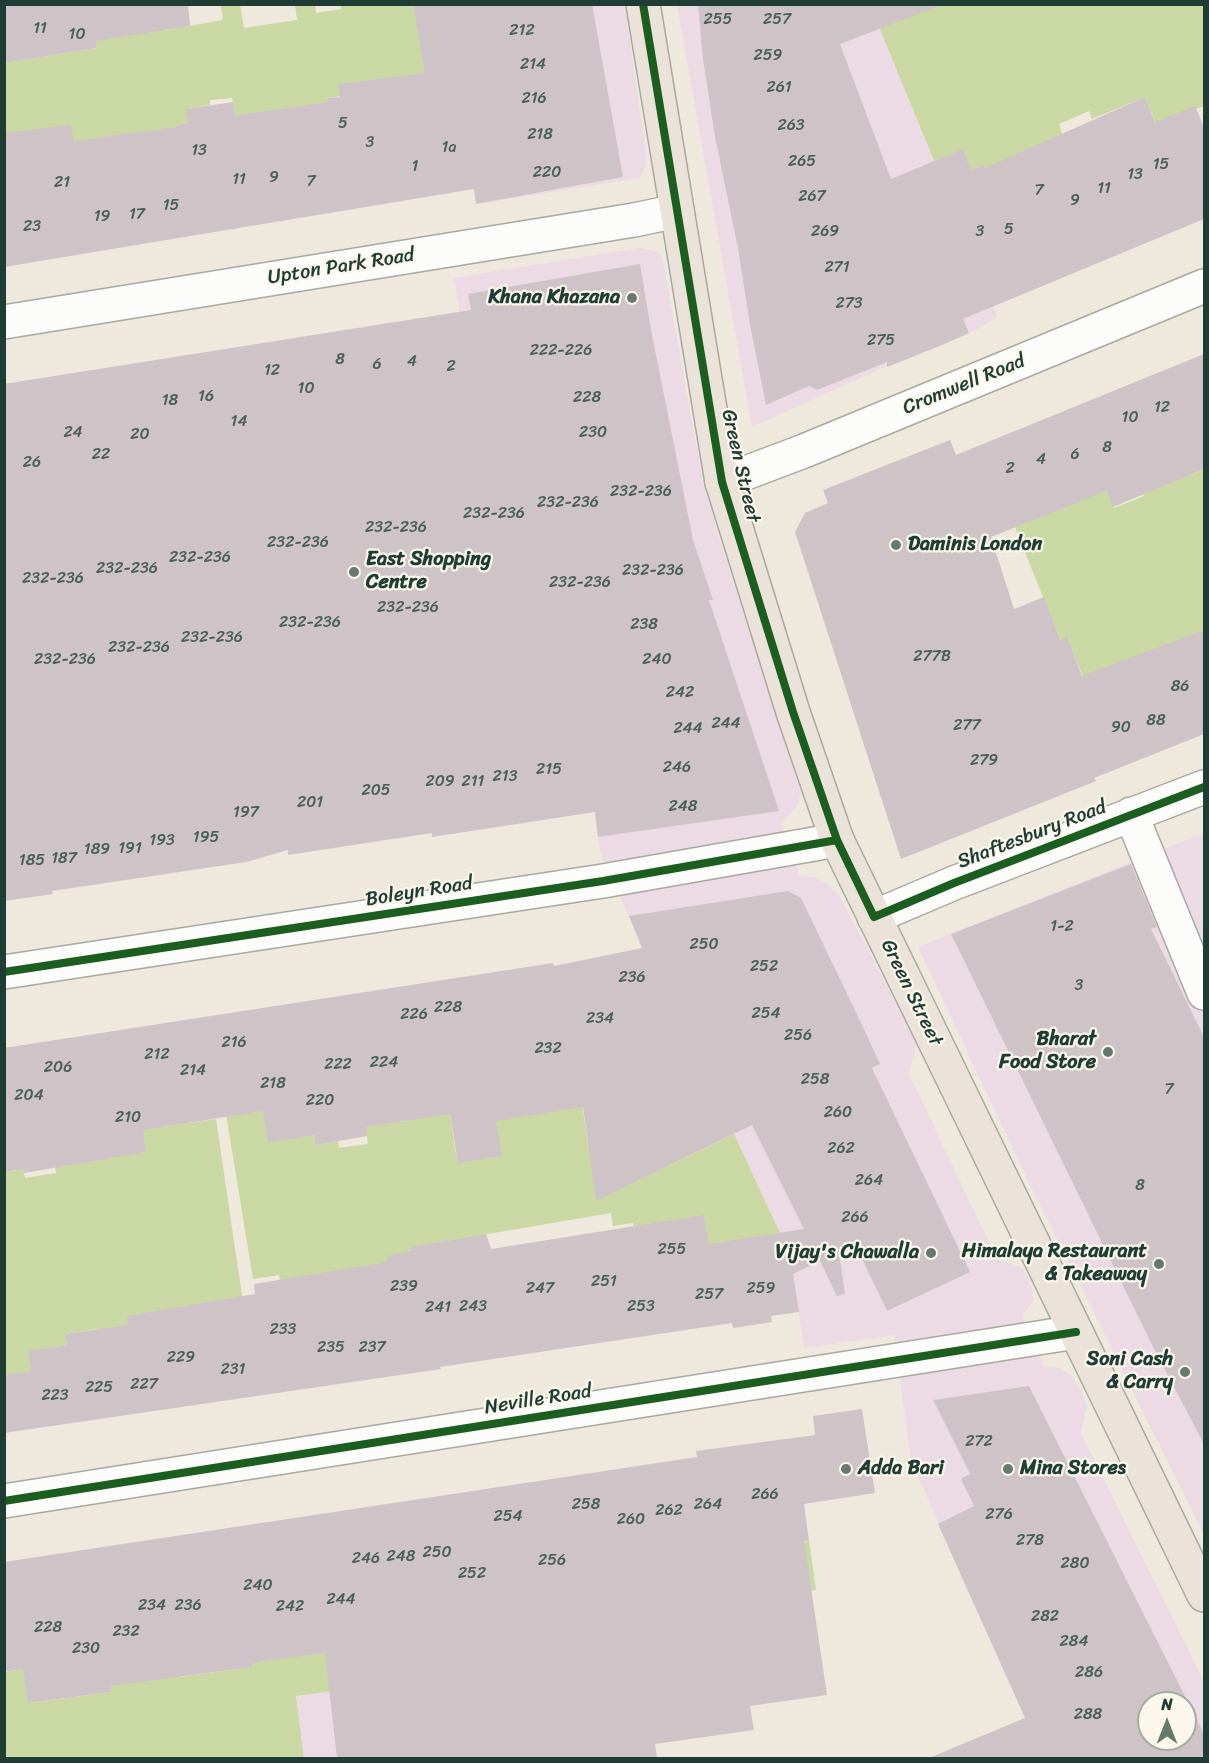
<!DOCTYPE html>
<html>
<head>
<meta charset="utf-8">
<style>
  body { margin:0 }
  #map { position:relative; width:1209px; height:1763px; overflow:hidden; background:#eee8dd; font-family:Sriracha,sans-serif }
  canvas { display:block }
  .frame { position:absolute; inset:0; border:6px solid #1f3d34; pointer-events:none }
  .north { position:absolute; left:1137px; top:1691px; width:60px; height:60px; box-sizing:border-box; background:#fbf7ec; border:2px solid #a3ada2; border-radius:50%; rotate:0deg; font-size:16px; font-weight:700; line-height:24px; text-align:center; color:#1f3d34 }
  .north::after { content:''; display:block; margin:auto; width:21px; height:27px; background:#67796f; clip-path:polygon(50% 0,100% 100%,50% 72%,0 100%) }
</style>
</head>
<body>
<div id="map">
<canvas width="1209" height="1763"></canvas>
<div class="frame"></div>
<div class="north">N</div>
</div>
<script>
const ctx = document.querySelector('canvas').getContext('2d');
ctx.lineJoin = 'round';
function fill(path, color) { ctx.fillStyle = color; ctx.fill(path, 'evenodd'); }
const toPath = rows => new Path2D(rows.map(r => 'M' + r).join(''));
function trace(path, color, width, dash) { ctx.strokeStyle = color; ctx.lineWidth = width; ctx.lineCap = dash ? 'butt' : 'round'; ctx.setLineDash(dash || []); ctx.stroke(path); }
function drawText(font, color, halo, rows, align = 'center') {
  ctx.font = font + ' Sriracha,sans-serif'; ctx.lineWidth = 4.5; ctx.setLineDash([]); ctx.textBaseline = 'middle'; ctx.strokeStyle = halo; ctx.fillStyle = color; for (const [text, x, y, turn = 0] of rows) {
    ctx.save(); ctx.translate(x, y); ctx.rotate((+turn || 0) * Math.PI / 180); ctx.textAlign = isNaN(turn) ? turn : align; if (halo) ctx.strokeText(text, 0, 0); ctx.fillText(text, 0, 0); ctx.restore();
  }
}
const built = toPath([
  [449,5,625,5,646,153,646,166,640,178,476,204],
  [677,5,870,5,997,317,969,334,887,366,752,427],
  [639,248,655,251,660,254,663,261,695,439,717,531,801,793,797,806,781,824,800,876,814,877,827,883,840,897,917,1043,909,1074,997,1259,1022,1268,1032,1289,1033,1302,1022,1316,1045,1367,1059,1368,1072,1376,1082,1392,1087,1405,1081,1433,1204,1682,1204,1758,1046,1758,1013,1690,911,1461,894,1335,804,1348,790,1255,734,1134,729,1136,600,852,576,669,477,417,454,278],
  [1149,1703,1185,1703,1185,1739,1149,1739],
  [1204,833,1204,1534,1027,1179,918,947],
  [369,1686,417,1746,418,1758,304,1758,296,1696]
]);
const green = toPath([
  [413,4,418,30,455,80,328,98,335,150,238,138,232,98,210,100,210,105,187,109,188,123,177,125,185,177,77,164,71,126,45,129,4,167,4,63,97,48,92,21,166,30,223,20,221,5,240,5,244,28,297,20,295,5,315,5,316,13,341,9,341,5],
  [870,5,1204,5,1204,106,1196,109,1174,167,1145,97,1092,119,1089,111,1059,124,1062,134,992,185,983,165,971,170,963,150,934,161],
  [1181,459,1188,476,1204,469,1204,630,1083,677,1067,637,1060,640,1015,527,1036,519,1027,497,1106,491,1114,508,1144,496,1141,488],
  [482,1030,578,1076,588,1145,637,1181,734,1134,780,1233,713,1268,704,1216,656,1223,643,1280,633,1223,613,1226,611,1213,411,1247,398,1318,287,1319,279,1275,253,1279,219,1071,302,1058,315,1145,338,1141,339,1148,368,1144,358,1079,376,1125,405,1121,447,1096,456,1154,460,1162,501,1156],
  [154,1082,161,1127,216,1119,249,1343,133,1359,98,1329,65,1334,67,1345,29,1351,31,1371,5,1375,5,1172,23,1169,25,1178,56,1173,52,1144,121,1155,146,1152,136,1084],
  [809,1541,816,1590,522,1636,368,1686,296,1696,304,1758,5,1758,5,1672,23,1669,29,1703,111,1692,99,1606,180,1677,251,1667,252,1663,285,1658,735,1551]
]);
const building = toPath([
  [4,4,188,4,190,26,96,41,97,48,4,63],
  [413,4,592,4,623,177,476,204,474,189,4,267,4,133,71,125,74,141,177,127,177,125,188,123,186,109,233,102,235,115,282,109,328,102,328,98,340,97,338,84,425,73],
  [698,4,935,4,936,7,840,44,891,179,963,149,971,170,983,165,985,168,1145,97,1155,122,1195,106,1204,127,1204,219,963,319,969,333,942,345,887,367,887,362,817,390,809,386,766,405,750,325,738,248,715,137,703,59],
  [640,264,651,330,693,540,713,600,709,600,779,811,598,837,595,812,432,837,432,833,288,855,288,850,246,862,52,891,53,894,4,901,4,384,471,310,468,294],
  [1204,354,1204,469,1113,507,1106,491,991,537,1014,609,1044,597,1060,640,1067,636,1082,676,1204,630,1204,734,1094,778,1096,781,901,859,795,532,805,513,828,503,823,490,950,440,956,455],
  [1131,864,1157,927,1151,929,1204,1037,1204,1444,1154,1349,951,934],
  [788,891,801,898,863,1027,880,1064,872,1068,970,1272,887,1311,855,1244,839,1252,845,1294,837,1296,820,1261,793,1274,799,1312,771,1316,772,1322,733,1328,732,1323,440,1367,441,1369,4,1433,4,1375,31,1371,28,1351,67,1345,65,1334,128,1325,127,1316,255,1294,254,1284,388,1262,387,1256,411,1251,410,1247,486,1234,491,1249,704,1215,709,1244,804,1229,752,1125,596,1201,583,1107,496,1121,502,1156,458,1163,450,1114,366,1127,367,1136,315,1145,314,1135,268,1143,263,1111,143,1130,146,1152,24,1173,23,1169,4,1172,4,1048,553,963,554,966,642,948,629,916],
  [1029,1386,1204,1734,1204,1758,929,1758,1025,1718,938,1524,974,1506,961,1479,970,1474,933,1400],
  [1149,1703,1185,1703,1185,1739,1149,1739],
  [862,1409,875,1493,804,1504,809,1541,804,1541,827,1695,750,1706,754,1730,655,1744,657,1758,337,1758,325,1653,252,1663,252,1667,110,1686,111,1692,28,1703,23,1669,4,1672,4,1562,697,1457,696,1451,815,1435,813,1416]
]);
const minor = toPath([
  [4,322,634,220,677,211],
  [722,482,804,451,1204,286],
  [1131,814,1204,993],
  [874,917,954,883,1204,787],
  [4,972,603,881,837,840],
  [4,1501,1076,1332]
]);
const major = toPath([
  [643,4,722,482,793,712,837,840,1204,1595]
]);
const cycleway = toPath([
  [643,4,722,482,793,712,837,840,874,917,954,883,1204,787],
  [4,972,603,881,837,840],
  [4,1501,1076,1332]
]);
const markers = [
  [632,298,6,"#67796f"],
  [896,545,6,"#67796f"],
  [354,572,6,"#67796f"],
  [1108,1052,6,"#67796f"],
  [931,1253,6,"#67796f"],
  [1159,1264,6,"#67796f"],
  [1185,1372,6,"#67796f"],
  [846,1469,6,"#67796f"],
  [1008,1469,6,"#67796f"]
];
const numberNames = [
  ["255",718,20],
  ["257",777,20],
  ["11",40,29],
  ["212",522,31],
  ["10",77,35],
  ["259",768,56],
  ["214",533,65],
  ["261",779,88],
  ["216",534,99],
  ["5",343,124],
  ["263",791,126],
  ["218",540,135],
  ["3",370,143],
  ["1a",449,148],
  ["13",199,151],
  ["265",802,162],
  ["15",1161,165],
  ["1",415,167],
  ["220",547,173],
  ["13",1135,175],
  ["9",274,178],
  ["11",239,180],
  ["7",311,182],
  ["21",62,183],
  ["11",1104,189],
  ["7",1039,191],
  ["267",812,197],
  ["9",1075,201],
  ["15",171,206],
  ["17",137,215],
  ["19",102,217],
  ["23",32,227],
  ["5",1009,230],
  ["269",825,232],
  ["3",980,232],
  ["271",837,268],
  ["273",849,304],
  ["275",881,341],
  ["222-226",561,351],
  ["8",340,360],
  ["4",412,362],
  ["6",377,365],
  ["2",451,367],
  ["12",272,371],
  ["10",306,389],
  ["16",206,397],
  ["228",587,398],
  ["18",170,401],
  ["12",1162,408],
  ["10",1130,418],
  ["14",239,422],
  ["24",73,433],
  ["230",593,433],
  ["20",140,435],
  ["8",1107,448],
  ["22",101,455],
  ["6",1075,455],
  ["4",1041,460],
  ["26",32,463],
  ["2",1010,469],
  ["232-236",641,492],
  ["232-236",568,503],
  ["232-236",494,514],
  ["232-236",396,528],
  ["232-236",298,543],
  ["232-236",200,558],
  ["232-236",127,569],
  ["232-236",653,571],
  ["232-236",53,579],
  ["232-236",580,583],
  ["232-236",408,608],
  ["232-236",310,623],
  ["238",644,625],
  ["232-236",212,638],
  ["232-236",139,648],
  ["277B",932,657],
  ["232-236",65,660],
  ["240",657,660],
  ["86",1180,687],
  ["242",680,693],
  ["88",1156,721],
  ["244",726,724],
  ["277",967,726],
  ["90",1121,728],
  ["244",688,729],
  ["279",984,761],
  ["246",677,768],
  ["215",549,770],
  ["213",505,777],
  ["209",440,782],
  ["211",473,782],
  ["205",376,791],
  ["201",310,803],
  ["248",683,807],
  ["197",246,813],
  ["195",206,838],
  ["193",162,841],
  ["191",130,849],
  ["189",97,850],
  ["187",64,859],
  ["185",32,861],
  ["1-2",1062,927],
  ["250",704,945],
  ["252",764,967],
  ["236",632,978],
  ["3",1079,986],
  ["228",448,1008],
  ["254",766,1014],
  ["226",414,1015],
  ["234",600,1019],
  ["256",798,1036],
  ["216",234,1043],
  ["232",548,1049],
  ["212",157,1055],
  ["224",384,1063],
  ["222",338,1065],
  ["206",58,1068],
  ["214",193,1071],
  ["258",815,1080],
  ["218",273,1084],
  ["7",1169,1090],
  ["204",29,1096],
  ["220",320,1101],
  ["260",838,1113],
  ["210",128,1118],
  ["262",841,1149],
  ["264",869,1181],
  ["8",1140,1186],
  ["266",855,1218],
  ["255",672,1250],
  ["251",604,1282],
  ["239",404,1287],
  ["247",540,1289],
  ["259",761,1289],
  ["257",709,1295],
  ["243",473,1307],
  ["253",641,1307],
  ["241",438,1308],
  ["233",283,1330],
  ["235",331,1348],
  ["237",372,1348],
  ["229",181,1358],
  ["231",233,1370],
  ["227",144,1385],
  ["225",99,1388],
  ["223",55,1396],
  ["272",979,1442],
  ["266",765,1495],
  ["258",586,1505],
  ["264",708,1505],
  ["262",669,1511],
  ["276",999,1515],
  ["254",508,1517],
  ["260",631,1520],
  ["278",1030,1541],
  ["250",437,1553],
  ["248",401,1557],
  ["246",366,1559],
  ["256",552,1561],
  ["280",1075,1564],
  ["252",472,1574],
  ["240",258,1586],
  ["244",341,1600],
  ["234",152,1606],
  ["236",188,1606],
  ["242",290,1607],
  ["282",1045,1617],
  ["228",48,1628],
  ["232",126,1632],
  ["284",1074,1642],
  ["230",86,1649],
  ["286",1089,1673],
  ["288",1088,1715]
];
const streetNames = [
  ["Upton Park Road",341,267,-9],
  ["Cromwell Road",964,385,-22],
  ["Green Street",740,466,77],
  ["Shaftesbury Road",1032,835,-21],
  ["Boleyn Road",419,892,-9],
  ["Green Street",911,993,64],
  ["Neville Road",538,1400,-9]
];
const poiNames = [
  ["Khana Khazana",620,298],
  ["Daminis London",908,545,"left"],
  ["East Shopping",366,560,"left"],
  ["Centre",366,583,"left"],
  ["Bharat",1096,1040],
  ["Food Store",1096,1063],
  ["Himalaya Restaurant",1147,1252],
  ["& Takeaway",1147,1275],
  ["Vijay's Chawalla",919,1253],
  ["Soni Cash",1173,1360],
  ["& Carry",1173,1383],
  ["Adda Bari",858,1469,"left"],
  ["Mina Stores",1020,1469,"left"]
];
fill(built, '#ecdbe5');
fill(green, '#cad9a3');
fill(building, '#cec4c7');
trace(minor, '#a8a9a1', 36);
trace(major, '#a8a9a1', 36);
trace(minor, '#fcfcfa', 33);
trace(major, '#ebe3d9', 33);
trace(cycleway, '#1b5e20', 8);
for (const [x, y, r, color] of markers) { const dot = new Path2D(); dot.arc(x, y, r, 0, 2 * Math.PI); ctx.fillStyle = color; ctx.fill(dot); trace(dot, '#fbf7ec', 2); }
drawText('16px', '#4b5f59', null, numberNames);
drawText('20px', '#1f3d34', '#fbf7ec', streetNames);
drawText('bold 20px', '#1f3d34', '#fbf7ec', poiNames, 'right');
</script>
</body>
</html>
